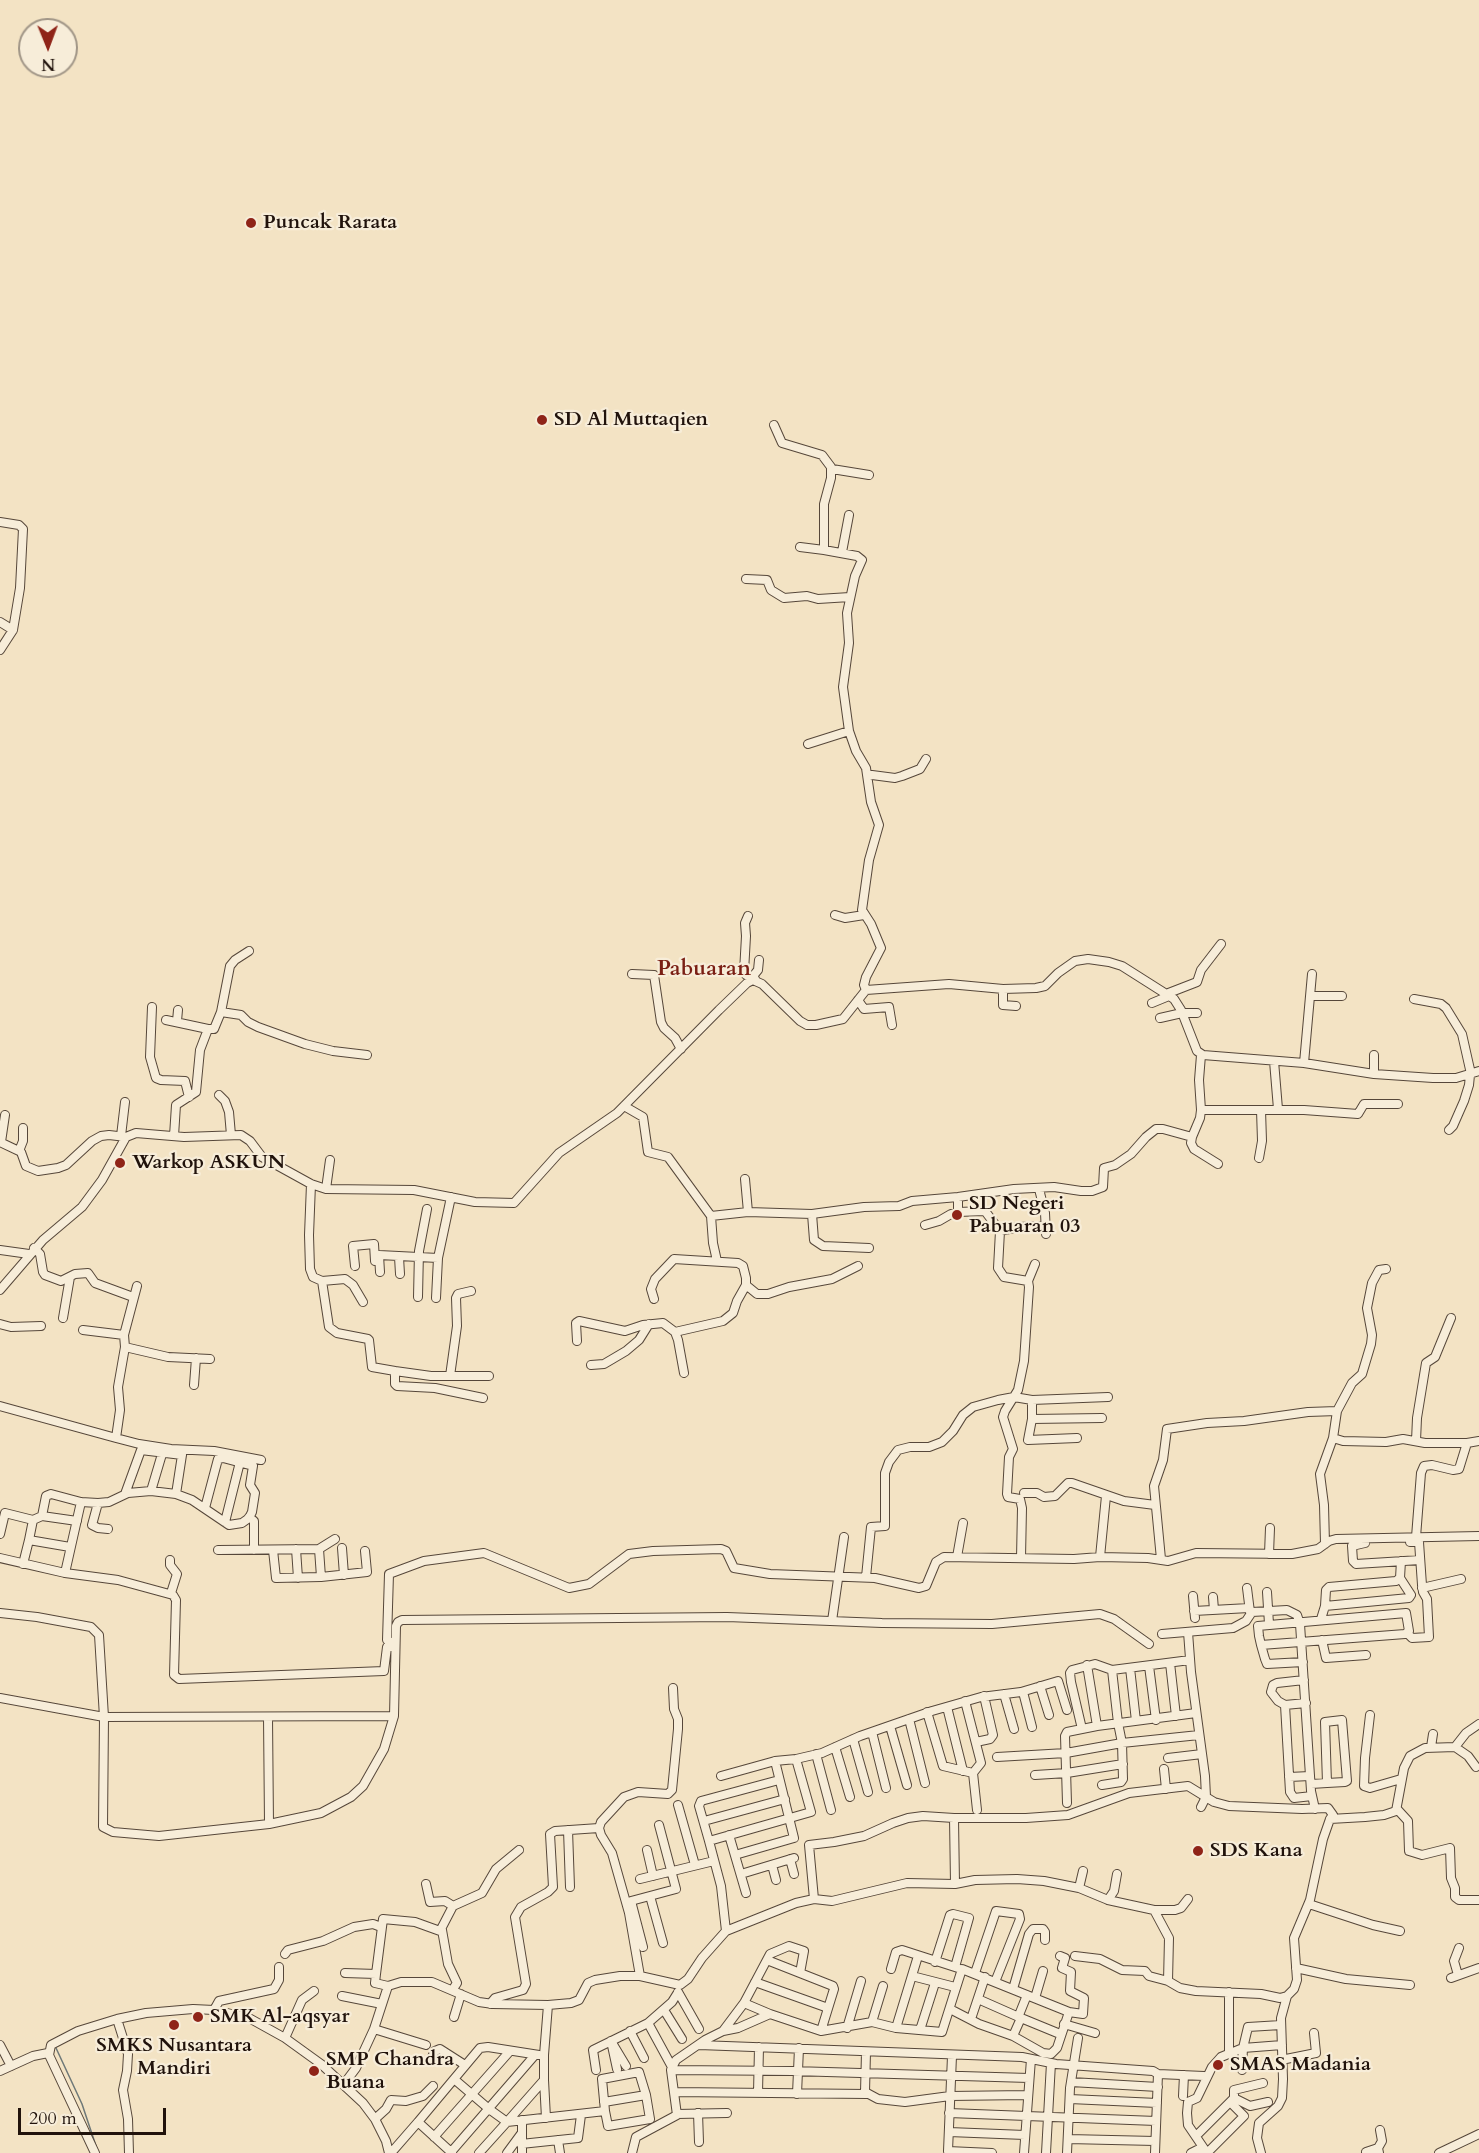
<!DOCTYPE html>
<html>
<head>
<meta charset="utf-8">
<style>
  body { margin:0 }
  #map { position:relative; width:1479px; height:2153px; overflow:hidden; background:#f3e3c4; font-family:Cardo,serif }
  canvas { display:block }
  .north { position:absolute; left:18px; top:18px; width:60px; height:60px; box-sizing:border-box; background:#f7edd9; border:2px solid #a19687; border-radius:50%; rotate:179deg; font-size:16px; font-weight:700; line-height:24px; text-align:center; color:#21130c }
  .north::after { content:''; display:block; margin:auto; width:21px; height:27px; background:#8f2418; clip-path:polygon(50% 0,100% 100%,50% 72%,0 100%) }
  .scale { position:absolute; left:18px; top:2108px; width:148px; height:27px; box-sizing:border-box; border:3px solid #21130c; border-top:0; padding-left:8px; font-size:18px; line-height:21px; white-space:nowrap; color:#21130c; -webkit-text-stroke:4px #f7edd9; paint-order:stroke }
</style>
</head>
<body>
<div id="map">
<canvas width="1479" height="2153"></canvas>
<div class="north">N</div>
<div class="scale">200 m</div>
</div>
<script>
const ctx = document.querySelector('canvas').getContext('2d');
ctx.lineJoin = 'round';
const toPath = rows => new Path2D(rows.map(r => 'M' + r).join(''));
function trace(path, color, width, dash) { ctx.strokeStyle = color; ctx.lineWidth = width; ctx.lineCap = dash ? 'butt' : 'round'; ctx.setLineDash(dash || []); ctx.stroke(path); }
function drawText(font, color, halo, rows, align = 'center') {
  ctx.font = font + ' Cardo,serif'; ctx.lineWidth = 4.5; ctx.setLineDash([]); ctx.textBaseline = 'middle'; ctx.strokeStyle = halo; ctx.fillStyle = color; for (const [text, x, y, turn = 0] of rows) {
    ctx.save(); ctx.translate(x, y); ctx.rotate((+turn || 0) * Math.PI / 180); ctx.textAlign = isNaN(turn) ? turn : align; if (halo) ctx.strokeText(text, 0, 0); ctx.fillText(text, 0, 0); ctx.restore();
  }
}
const stream = toPath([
  [56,2048,82,2104,97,2149]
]);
const minor = toPath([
  [774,425,782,443,822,455,831,467,831,478,824,504,824,550,857,556,862,560,855,576,847,613,849,643,843,687,849,731,856,751,866,768,871,802,879,825,869,860,862,910,871,924,881,948,866,977,864,985,866,990],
  [832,469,869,475],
  [0,522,19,525,23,529,20,588,13,630],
  [800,547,824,550],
  [842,552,849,515],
  [746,579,767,580,771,590,784,598,807,596,818,599,850,597],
  [0,622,13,630,0,650],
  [808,744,849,731],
  [868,776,872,775,895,778,902,776,920,769,926,759],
  [835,915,845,918,864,915],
  [748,916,745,923,746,936,744,972,746,975,753,976],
  [632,974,654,975,661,1022,664,1028,675,1038,681,1049],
  [755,979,753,976,758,970,759,960],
  [1003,989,1003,1005,1016,1006],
  [1166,994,1197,982,1201,970,1221,944],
  [1310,996,1342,996],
  [1414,999,1441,1004,1446,1008,1462,1034,1471,1074],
  [858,1000,864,1009,889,1007,892,1025],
  [1152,1003,1169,996],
  [152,1007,150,1057,156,1078,161,1080,185,1081,189,1097],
  [221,1012,230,966,235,960,249,951],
  [1160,1018,1182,1013,1197,1013],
  [166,1020,208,1029],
  [177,1021,178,1010],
  [1201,1055,1199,1080,1201,1110],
  [1274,1061,1278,1109],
  [1304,1063,1312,974],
  [1374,1074,1374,1055],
  [219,1095,225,1101,229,1112,231,1135],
  [624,1106,643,1117,648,1152,668,1157,711,1216,713,1243,717,1261],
  [1449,1130,1453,1126,1464,1101,1469,1085,1470,1075],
  [121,1136,125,1102],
  [174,1136,176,1105,196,1092,200,1050,208,1029,214,1029,221,1012,241,1015,248,1022,258,1027,305,1044,333,1051,367,1055],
  [1192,1137,1191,1143,1194,1149,1218,1164],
  [0,1142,21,1152,26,1166,38,1171,58,1168,66,1165,92,1141,101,1136,109,1135,126,1137],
  [1,1142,5,1115],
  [19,1151,23,1141,23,1128],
  [1259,1158,1262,1141,1261,1110],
  [745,1179,748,1212],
  [311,1184,309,1235,310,1269,313,1277,322,1281,329,1327,337,1333,368,1339,369,1340,372,1367,395,1371,395,1384,397,1386,435,1388,483,1398],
  [326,1189,330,1160],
  [1039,1189,1045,1213,1046,1234],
  [958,1197,958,1212,985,1211,1000,1231,1018,1227,1046,1226],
  [812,1214,814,1240,823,1246,869,1248],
  [711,1216,748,1212,812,1214,864,1207,899,1206,912,1201,958,1197,1014,1189,1054,1187,1081,1191,1092,1191,1103,1187,1104,1168,1115,1165,1131,1154,1146,1137,1156,1129,1163,1129,1192,1137,1200,1118,1201,1110,1304,1110,1358,1114,1364,1104,1398,1104],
  [925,1225,939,1221,951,1214,958,1212],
  [1000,1231,998,1268,1004,1277,1028,1281,1029,1287,1024,1361,1018,1390,1005,1411,1003,1417,1013,1449,1009,1457,1007,1494,1008,1497,1020,1499,1022,1508,1021,1558],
  [34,1248,40,1254,43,1272,45,1275,61,1281,75,1274,88,1273,95,1283,133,1297],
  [0,1250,29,1254],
  [399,1257,400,1274],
  [355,1266,353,1246,374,1244,375,1261],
  [1386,1269,1379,1270,1372,1283,1367,1308,1372,1335,1371,1344,1362,1374,1352,1383,1337,1411,1333,1438,1343,1441,1386,1442,1403,1439,1425,1443,1467,1443,1479,1441],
  [380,1272,379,1255,438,1258],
  [322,1281,345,1279,353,1285,363,1302],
  [1028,1281,1035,1264],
  [746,1285,757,1294,768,1294,789,1287,832,1279,858,1266],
  [137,1286,124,1335,125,1347,118,1387,120,1410,116,1438,139,1444,171,1449,214,1451,261,1460],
  [0,1290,43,1240,82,1207,102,1180,126,1137,136,1133,184,1137,241,1135,250,1141,262,1157,311,1184,326,1189,414,1190,475,1202,514,1203,559,1153,617,1113,719,1010,747,983,753,980,762,984,800,1021,807,1025,816,1025,843,1019,866,990,949,984,1003,989,1036,988,1045,986,1058,973,1075,961,1088,959,1109,962,1122,966,1174,999,1181,1010,1197,1051,1203,1055,1304,1063,1374,1074,1433,1078,1456,1078,1479,1071],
  [418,1297,419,1251,427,1209],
  [436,1298,438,1258,451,1197],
  [63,1318,70,1277],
  [0,1324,11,1327,41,1326],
  [83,1330,124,1335],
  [675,1332,678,1340,684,1373],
  [577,1341,576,1323,579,1321,625,1331,643,1325,663,1323,675,1332,723,1321,733,1313,737,1301,746,1285,746,1278,743,1266,738,1263,674,1259,655,1279,651,1289,654,1299],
  [125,1347,168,1357,210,1359],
  [591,1365,604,1364,626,1351,639,1340,649,1324],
  [395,1371,431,1376,489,1376],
  [450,1376,457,1326,456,1298,458,1294,471,1291],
  [194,1385,196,1358],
  [1032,1400,1032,1419,1102,1418],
  [0,1406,116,1438],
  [1032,1419,1028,1440,1077,1438],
  [1416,1441,1417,1418,1426,1363,1435,1357,1451,1318],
  [151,1491,162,1454],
  [1024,1493,1037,1493,1044,1497,1055,1496,1068,1483,1072,1483,1124,1501,1155,1505],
  [125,1494,141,1450,182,1455,176,1494],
  [98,1503,92,1525,98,1528,108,1529],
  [42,1516,77,1521],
  [249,1517,254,1521,254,1550],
  [225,1522,240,1462],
  [0,1534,5,1513,33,1520],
  [1416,1537,1421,1473,1424,1466,1432,1465,1453,1470,1459,1469,1467,1443],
  [29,1540,33,1520,42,1516,46,1496,51,1494,81,1502,98,1503,109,1502,128,1493,151,1491,176,1494,192,1500,229,1525,242,1523,249,1518,252,1512,255,1493,250,1485,253,1466,223,1458,218,1459,205,1508],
  [1365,1543,1352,1546,1353,1561,1356,1564,1420,1560],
  [1325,1544,1324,1505,1320,1474,1333,1438],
  [342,1548,344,1575],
  [296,1549,298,1578],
  [319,1549,321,1577],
  [218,1550,319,1549,335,1539],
  [273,1550,276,1578,321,1577,367,1572,365,1551],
  [1269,1554,1270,1528],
  [957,1557,963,1523],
  [1100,1557,1106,1496],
  [0,1558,65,1573,118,1580,173,1595,176,1600,174,1675,179,1679,384,1671,387,1647,395,1645],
  [1161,1559,1154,1486,1163,1460,1167,1429,1207,1423,1244,1421,1308,1412,1337,1411],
  [170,1560,170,1565,177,1574,171,1593],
  [23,1564,29,1540,70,1547],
  [65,1573,81,1502],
  [866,1577,871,1527,885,1526,885,1473,889,1462,898,1450,910,1447,929,1447,942,1442,953,1431,963,1415,973,1407,998,1400,1014,1397,1032,1400,1108,1397],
  [1247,1588,1250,1612],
  [1422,1588,1461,1579],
  [1267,1592,1269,1624],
  [1193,1596,1195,1618],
  [1213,1597,1214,1610],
  [1325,1606,1409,1598,1411,1595,1400,1578],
  [1194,1611,1249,1608],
  [0,1613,37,1617,91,1627,99,1635,104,1717,103,1827,113,1832,159,1836,269,1824,321,1813,351,1797,363,1786,384,1749,394,1716,396,1626,398,1622,402,1620,727,1617,882,1623,992,1624,1100,1614,1114,1619,1149,1644],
  [1321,1619,1325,1606,1326,1590,1329,1587,1396,1581,1400,1578,1401,1561],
  [832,1621,844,1537],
  [1188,1632,1191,1672,1205,1776,1206,1797,1201,1807],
  [1407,1633,1412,1638,1429,1637,1427,1599,1423,1592,1422,1585,1419,1542,1410,1542],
  [1162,1634,1233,1628,1246,1621,1252,1612,1287,1610,1297,1615,1300,1624,1311,1791,1315,1809],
  [1322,1640,1326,1658,1366,1655],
  [395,1645,387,1640,389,1574,424,1561,484,1553,569,1588,589,1584,629,1554,653,1551,721,1549,726,1551,734,1568,770,1574,875,1578,919,1588,926,1586,936,1562,944,1557,1074,1559,1100,1557,1148,1558,1168,1561,1196,1553,1292,1554,1318,1549,1329,1541,1336,1539,1479,1536],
  [1261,1645,1405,1634,1409,1631,1406,1613,1258,1626,1259,1636,1261,1645,1265,1659,1267,1664,1303,1662],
  [1170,1663,1176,1716],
  [1087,1665,1097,1726],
  [1149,1666,1156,1720],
  [1130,1668,1136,1721],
  [1304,1680,1277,1683,1273,1685,1271,1692,1278,1701,1285,1705,1306,1703],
  [1040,1686,1049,1715],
  [1023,1692,1032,1727],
  [1004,1694,1014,1729],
  [0,1698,104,1717,394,1716],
  [965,1701,981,1763,973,1773],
  [1285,1705,1290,1792,1294,1798,1312,1796],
  [947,1707,963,1771],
  [927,1712,943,1766,973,1773,977,1810],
  [1370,1715,1365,1758,1364,1786,1370,1788,1401,1779],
  [268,1717,269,1824],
  [909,1719,925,1783],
  [890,1726,907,1785],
  [1082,1729,1071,1682,1070,1673,1072,1670,1095,1664,1112,1670,1190,1660],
  [872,1732,886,1788],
  [853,1739,868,1792],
  [976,1742,990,1739,993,1735,984,1696],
  [835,1747,850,1797],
  [1431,1747,1433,1734],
  [1455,1747,1468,1756,1476,1767],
  [816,1754,831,1810],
  [997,1757,1066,1753,1122,1743,1199,1735],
  [1168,1758,1202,1754],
  [1164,1769,1166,1789],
  [1035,1775,1067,1773,1123,1764],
  [721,1776,775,1761,796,1759],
  [1289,1777,1310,1776],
  [1311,1784,1327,1783,1345,1782,1347,1781,1342,1720,1325,1722,1327,1783],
  [1102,1785,1121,1782,1123,1779,1122,1743,1118,1723,1112,1670],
  [1067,1803,1065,1736,1067,1732,1097,1726,1196,1713],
  [678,1805,695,1865],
  [1397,1809,1408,1821,1409,1851,1422,1855,1450,1848,1451,1878,1455,1888,1455,1897,1459,1900,1479,1900],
  [704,1821,785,1799],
  [568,1830,570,1887],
  [729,1835,746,1893],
  [709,1841,699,1806,701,1801,779,1780],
  [647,1850,653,1876],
  [735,1855,794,1838,775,1761],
  [790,1859,794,1874],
  [772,1865,776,1880],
  [741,1874,794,1858],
  [640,1879,714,1861],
  [426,1884,430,1902,445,1901,453,1906],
  [955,1884,954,1818,1026,1818,1068,1815,1129,1793,1188,1786,1214,1802,1229,1806,1302,1809,1328,1808,1333,1815,1330,1819],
  [1079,1888,1083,1871],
  [650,1896,663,1943],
  [814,1899,809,1845,834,1842,864,1836,893,1823,908,1818,923,1816,954,1818],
  [1108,1900,1114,1891,1117,1874],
  [1309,1904,1373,1925,1400,1931],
  [1154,1910,1175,1910,1181,1908,1188,1899],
  [442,1930,448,1964,457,1983,453,1989],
  [726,1931,721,1886,709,1841,811,1812,796,1759,822,1753,860,1736,932,1711,981,1697,1021,1692,1058,1681,1067,1710],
  [643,1947,631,1901,676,1889,659,1825],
  [285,1954,288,1950,323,1941,354,1927,373,1924,381,1927],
  [1060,1956,1065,1958,1062,1968,1071,1972,1070,1991,1084,1998,1083,2014,1069,2012],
  [1075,1956,1100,1959,1122,1970,1145,1971,1149,1976,1168,1981],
  [767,1960,833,1986,834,1989,821,2031],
  [935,1962,950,1915,953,1914,969,1918,955,1967],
  [1296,1968,1346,1979,1410,1985],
  [891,1969,896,1952,902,1950,958,1968],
  [345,1973,376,1974,375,1983,388,1986,401,1982,432,1982,479,2002,493,2004,548,2005,571,2003,579,2000,588,1983,595,1980,620,1976,640,1976,680,1985,688,1979,702,1958,726,1931,796,1903,814,1899,832,1901,907,1883,955,1884,975,1880,1017,1879,1044,1881,1079,1888,1108,1900,1154,1910,1169,1938,1168,1981,1180,1988,1196,1991,1261,1994,1280,1998,1287,1996],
  [975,1973,996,1911,1019,1914,1020,1919,995,1982],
  [376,1974,383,1919,415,1922,440,1931,453,1906,482,1893,496,1869,519,1850],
  [1458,1975,1454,1961,1459,1948],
  [640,1976,629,1913,612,1853,601,1835,599,1828,601,1822,624,1797,638,1792,668,1794,672,1790,678,1729,678,1719,674,1709,673,1688],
  [912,1976,955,1987],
  [1451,1978,1479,1968],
  [755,1982,828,2008],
  [1013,1989,1029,1934,1033,1929,1043,1929,1045,1932,1045,1940],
  [678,1992,699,2029],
  [342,1996,382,2004],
  [1035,1998,1043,1971],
  [978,1999,1021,2018,1013,2036],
  [744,2003,770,2014],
  [490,2004,495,1998,523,1990,526,1984,515,1917,521,1907,548,1892,553,1887,550,1834,555,1831,599,1828],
  [214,2010,219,2001,274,1989,279,1980,279,1967],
  [664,2010,682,2039],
  [1019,2015,1027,1995],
  [454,2017,461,1994],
  [1021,2018,1060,2034],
  [117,2019,128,2054,127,2071,123,2090,128,2119,129,2153],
  [971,2019,985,1977],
  [872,2022,883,1986],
  [1064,2024,1095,2033],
  [847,2028,861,1981],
  [896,2028,918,1956],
  [374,2029,426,2045],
  [920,2030,935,1983],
  [630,2031,644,2058],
  [723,2031,744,2003,770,1954,789,1946,804,1951,800,1973],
  [285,2038,302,2000,314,1991],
  [0,2045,11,2066],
  [699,2045,1022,2057,1056,2064,1153,2071,1158,2074,1155,2153],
  [866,2052,865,2092,878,2099,905,2102,950,2096,1027,2095],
  [1229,2053,1229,1992],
  [952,2056,948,2151,992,2153],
  [1281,2060,1316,2053,1314,2033],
  [430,2061,435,2051,440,2049,465,2065],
  [672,2067,648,2023,672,2002,677,1994],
  [617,2069,611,2041,626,2066],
  [596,2070,593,2050,648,2023],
  [671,2070,793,2071,1029,2078],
  [1242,2070,1243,2048,1248,2027,1281,2025],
  [0,2071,33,2056,48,2053],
  [1158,2074,1204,2076],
  [454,2079,480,2048,488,2047,539,2055],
  [544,2080,546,2118],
  [1071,2082,1158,2087],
  [1263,2083,1234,2090,1234,2098,1250,2106,1268,2102],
  [344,2084,356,2068,374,2029,388,1986],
  [674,2092,867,2094],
  [758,2093,759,2047],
  [797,2094,799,2048],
  [1183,2096,1184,2075],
  [1070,2099,1157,2103],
  [604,2102,646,2095],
  [698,2113,699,2142],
  [949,2113,1156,2121],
  [677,2114,727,2113],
  [375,2119,386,2109,391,2100,406,2101,423,2096,433,2086],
  [418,2122,454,2079,489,2109,507,2122,544,2080,544,2055,548,2005],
  [949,2132,1025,2135],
  [1196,2136,1233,2099],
  [434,2137,510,2051],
  [1068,2139,1155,2141],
  [558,2140,560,2153],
  [521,2144,578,2138,581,2115],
  [1378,2148,1382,2141,1380,2130],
  [451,2152,535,2055],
  [1366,2152,1378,2148,1379,2153],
  [95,2153,49,2055,51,2045,78,2031,117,2019,146,2013,193,2009,214,2010,249,2018,285,2038,321,2064,363,2103,375,2119,386,2141,389,2153],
  [391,2153,418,2122,452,2153],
  [479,2153,507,2122,605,2111,602,2079,639,2072,646,2095,650,2119,608,2126,605,2111],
  [507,2153,521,2134],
  [522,2153,522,2120],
  [632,2153,636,2137,677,2115,671,2070,676,2060,705,2040,723,2031,738,2028,770,2014,821,2031,872,2022,896,2028,942,2032,962,1969,1069,2012,1057,2048,1051,2054,1043,2053,1013,2036,979,2024,950,2009],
  [1024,2153,1031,2059],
  [1046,2153,1051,2063],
  [1067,2153,1070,2088,1078,2038],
  [1191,2153,1201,2148,1204,2152],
  [1207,2153,1188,2125,1187,2113,1188,2102,1197,2098,1212,2067,1221,2057,1243,2048,1282,2045],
  [1207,2153,1244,2116,1230,2102],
  [1261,2153,1257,2138,1259,2123,1278,2106,1282,2098,1283,2079,1281,2018,1287,1996,1294,1989,1297,1980,1294,1938,1310,1900,1323,1839,1330,1819,1365,1817,1384,1815,1396,1811,1404,1768,1410,1756,1425,1748,1455,1747,1466,1733,1479,1724],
  [1439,2153,1479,2134]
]);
const markers = [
  [251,223,6,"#8f2418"],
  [542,420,6,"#8f2418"],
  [120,1163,6,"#8f2418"],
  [957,1215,6,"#8f2418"],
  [1198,1851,6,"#8f2418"],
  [198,2017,6,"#8f2418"],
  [174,2025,6,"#8f2418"],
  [1218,2065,6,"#8f2418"],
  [314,2071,6,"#8f2418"]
];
const poiNames = [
  ["Puncak Rarata",263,223],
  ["SD Al Muttaqien",554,420],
  ["Warkop ASKUN",132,1163],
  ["SD Negeri",969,1204],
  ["Pabuaran 03",969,1227],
  ["SDS Kana",1210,1851],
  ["SMK Al-aqsyar",210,2017],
  ["SMKS Nusantara",174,2046,"center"],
  ["Mandiri",174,2069,"center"],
  ["SMP Chandra",326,2060],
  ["Buana",326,2083],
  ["SMAS Madania",1230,2065]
];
const quarterNames = [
  ["Pabuaran",704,970]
];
trace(stream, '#6e7878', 1.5);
trace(minor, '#56473a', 10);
trace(minor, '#f7edd9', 8);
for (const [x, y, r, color] of markers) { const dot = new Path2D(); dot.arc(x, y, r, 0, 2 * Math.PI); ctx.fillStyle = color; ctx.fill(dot); trace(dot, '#f7edd9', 2); }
drawText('bold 20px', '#21130c', '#f7edd9', poiNames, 'left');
drawText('bold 22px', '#7a1f14', '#f7edd9', quarterNames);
</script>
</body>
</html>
